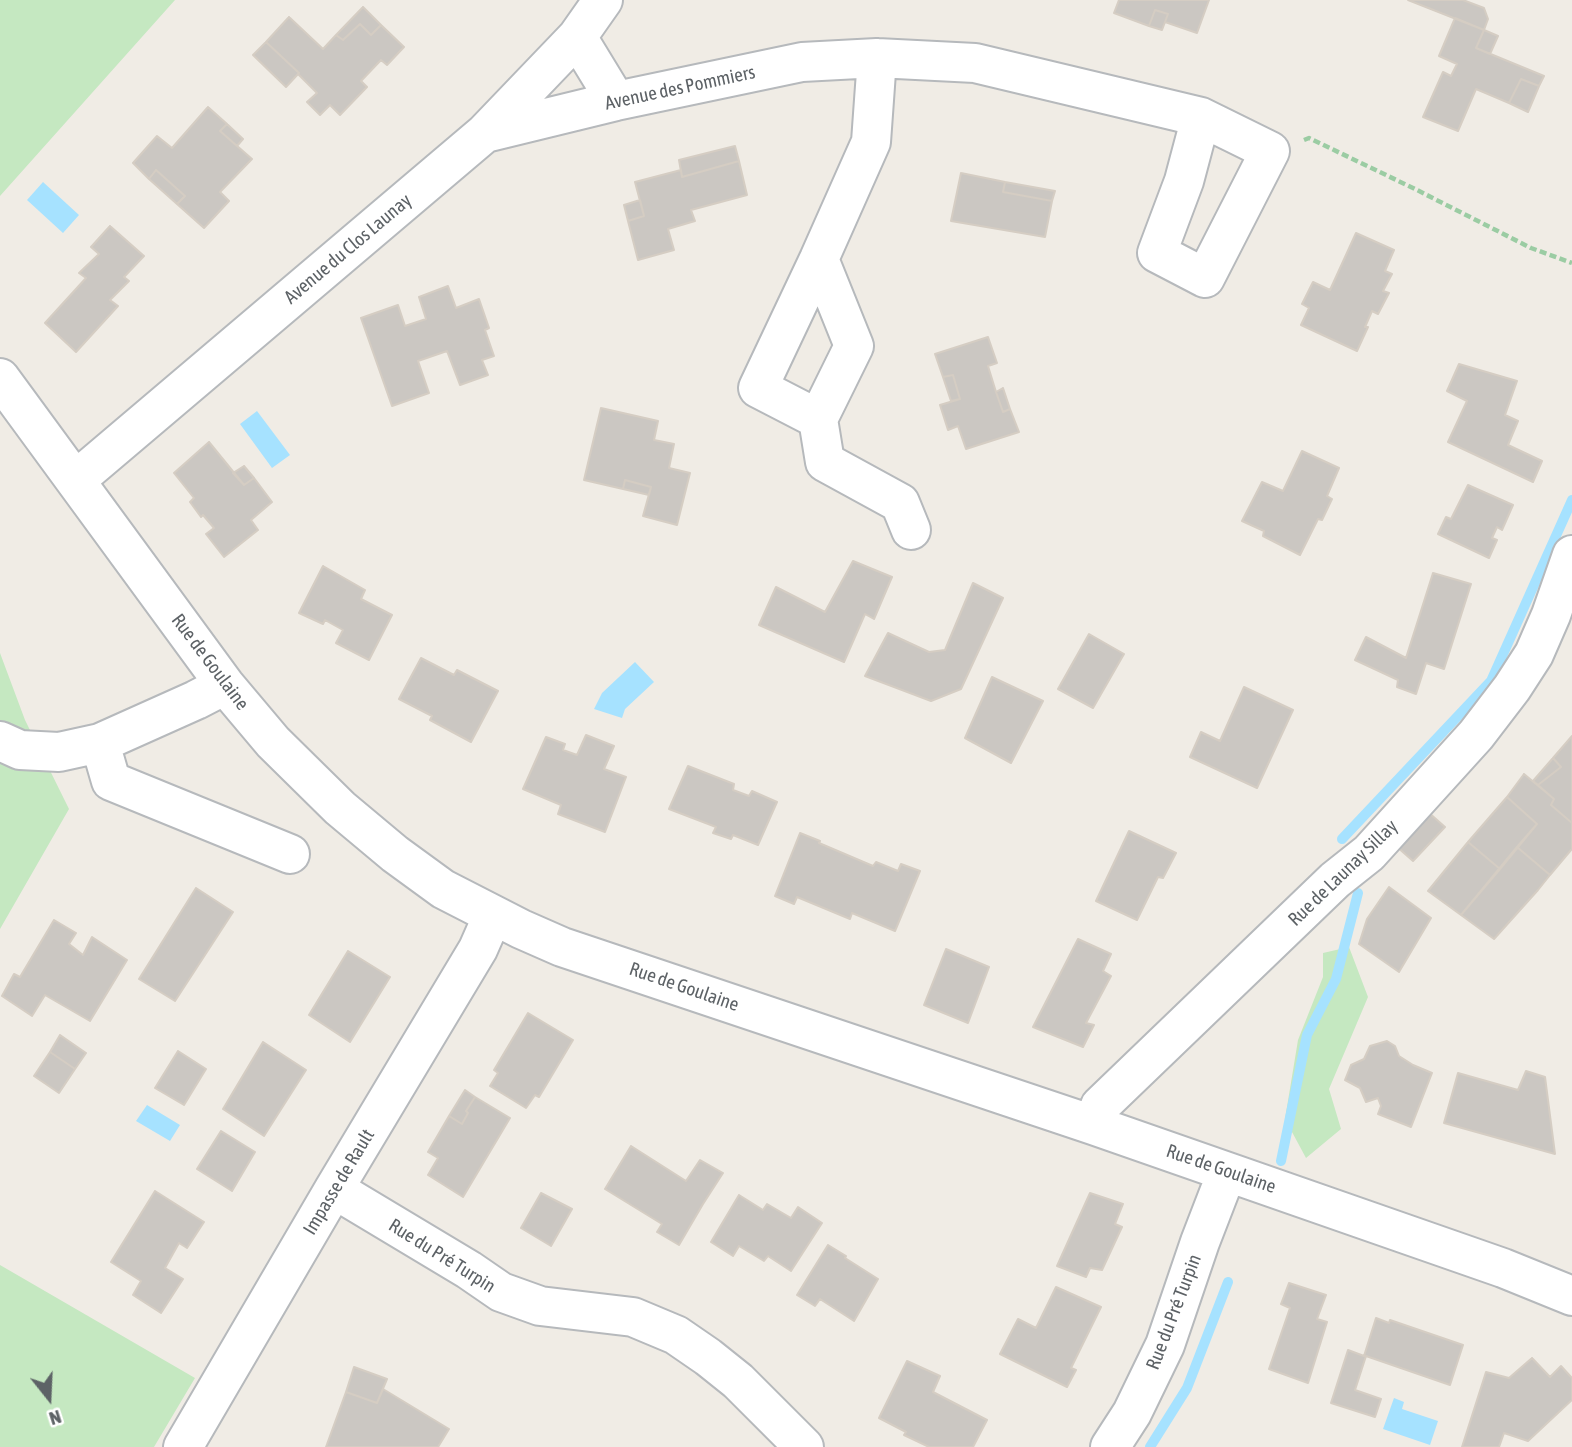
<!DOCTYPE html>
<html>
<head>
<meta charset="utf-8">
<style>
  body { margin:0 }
  #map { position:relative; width:1572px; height:1447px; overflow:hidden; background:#f0ece5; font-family:"Asap Condensed",sans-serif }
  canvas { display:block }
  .north { position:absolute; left:14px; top:1363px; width:70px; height:70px; -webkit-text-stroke:5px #fff; paint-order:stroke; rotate:162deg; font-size:19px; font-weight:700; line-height:28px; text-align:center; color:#5d6266 }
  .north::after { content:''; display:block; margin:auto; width:24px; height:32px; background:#5d6266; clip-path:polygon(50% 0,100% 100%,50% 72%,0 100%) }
</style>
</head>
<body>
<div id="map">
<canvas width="1572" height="1447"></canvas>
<div class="north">N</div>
</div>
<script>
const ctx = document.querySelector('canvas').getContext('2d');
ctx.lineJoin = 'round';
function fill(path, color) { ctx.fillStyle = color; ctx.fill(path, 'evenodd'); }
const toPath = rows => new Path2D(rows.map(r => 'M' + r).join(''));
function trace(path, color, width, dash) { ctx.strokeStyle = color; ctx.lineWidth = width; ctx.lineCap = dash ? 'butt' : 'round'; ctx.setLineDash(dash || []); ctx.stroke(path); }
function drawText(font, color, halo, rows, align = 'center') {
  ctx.font = font + ' "Asap Condensed",sans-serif'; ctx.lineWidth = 5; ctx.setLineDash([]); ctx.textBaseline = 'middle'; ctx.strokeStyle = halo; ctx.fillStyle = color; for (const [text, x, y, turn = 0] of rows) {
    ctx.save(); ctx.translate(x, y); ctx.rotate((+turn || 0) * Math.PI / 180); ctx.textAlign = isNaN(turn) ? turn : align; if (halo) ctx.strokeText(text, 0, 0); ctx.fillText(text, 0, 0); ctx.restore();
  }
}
const green = toPath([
  [0,0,175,0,0,196],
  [0,653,25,720,69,809,0,929],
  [1349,947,1368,997,1329,1089,1341,1129,1306,1158,1285,1119,1298,1040,1323,977,1323,953],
  [0,1265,195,1378,154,1447,0,1447]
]);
const water = toPath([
  [43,182,79,215,63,233,27,200],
  [257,411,290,455,272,468,240,424],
  [635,662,654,682,625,709,622,718,594,709,602,693],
  [147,1105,180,1125,170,1141,136,1121],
  [1394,1398,1404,1402,1402,1409,1438,1421,1430,1445,1383,1429]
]);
const stream = toPath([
  [1342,839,1491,681,1572,500],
  [1281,1161,1307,1035,1336,979,1358,893],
  [1150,1447,1187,1388,1228,1282]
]);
const building = toPath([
  [1119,0,1209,0,1197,33,1165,22,1168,14,1155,10,1149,26,1114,13,1119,0],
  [1408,0,1463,0,1484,8,1488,19,1484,30,1408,0],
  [363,7,381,25,371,35,360,24,343,40,336,35,363,7],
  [1155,10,1168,14,1162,30,1149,26,1155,10],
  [289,17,323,49,336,35,343,40,360,24,371,35,381,25,404,47,387,65,381,60,361,81,367,87,340,115,330,105,320,115,307,102,317,93,298,74,299,73,266,42,289,17],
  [1455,18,1484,30,1476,48,1544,76,1539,86,1521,79,1509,103,1476,89,1458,131,1423,117,1443,72,1451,76,1457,64,1439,56,1455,18],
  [1484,30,1498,36,1490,54,1476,48,1484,30],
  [266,42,299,73,286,87,253,55,266,42],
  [1521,79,1539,86,1528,112,1509,103,1521,79],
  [208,107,227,124,220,131,252,159,220,192,229,201,204,228,177,204,185,196,156,170,149,179,133,163,157,136,172,148,208,107],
  [227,124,243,139,237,146,220,131,227,124],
  [735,146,739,161,682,177,679,160,735,146],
  [739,161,747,195,691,210,695,221,668,229,674,250,638,260,628,221,644,216,635,182,681,170,682,177,739,161],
  [156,170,185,196,177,204,149,179,156,170],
  [961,173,1005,182,1003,192,1052,201,1045,237,951,221,961,173],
  [1005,182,1055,191,1052,201,1003,192,1005,182],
  [640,200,644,216,628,221,624,205,640,200],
  [110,226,144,256,124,277,129,281,110,300,118,306,76,352,45,323,86,278,79,273,99,254,91,247,110,226],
  [1356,233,1394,250,1385,271,1392,274,1383,291,1389,293,1378,314,1372,311,1365,327,1368,327,1357,351,1301,325,1309,308,1302,304,1313,282,1330,290,1356,233],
  [448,286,456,308,479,299,489,328,485,330,494,356,482,360,488,375,460,385,447,351,418,361,429,393,392,406,361,318,398,305,405,326,426,319,419,297,448,286],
  [988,337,997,363,988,366,996,392,1003,412,1010,409,1019,432,966,449,958,426,948,430,940,405,960,399,953,375,943,377,935,354,988,337],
  [1459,364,1517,381,1505,415,1518,421,1508,445,1542,461,1533,482,1448,442,1467,401,1447,391,1459,364],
  [953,375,960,399,951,401,943,377,953,375],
  [1003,388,1010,409,1003,412,996,392,1003,388],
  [601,408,658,421,654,440,674,444,669,468,690,473,677,525,643,516,651,487,625,480,623,489,584,480,601,408],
  [209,442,244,485,254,478,272,502,251,520,258,530,224,557,206,534,214,528,203,515,201,517,190,502,194,498,174,473,209,442],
  [1302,451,1339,468,1327,496,1332,499,1322,520,1318,519,1300,555,1263,536,1264,531,1242,521,1262,482,1283,491,1302,451],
  [244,466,254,478,244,485,233,473,244,466],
  [625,480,651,487,649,495,623,489,625,480],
  [1468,485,1513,505,1502,530,1497,527,1492,538,1497,540,1489,558,1438,534,1446,517,1451,519,1468,485],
  [853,561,892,577,874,619,865,614,844,662,759,625,776,587,825,612,853,561],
  [323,566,365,590,361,599,392,615,369,660,336,643,343,630,325,620,323,624,299,613,323,566],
  [1433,573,1471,584,1444,669,1426,663,1416,694,1397,687,1398,680,1355,660,1366,637,1406,658,1433,573],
  [973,583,1003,598,961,689,931,701,865,676,888,633,929,652,945,650,973,583],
  [1089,634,1124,654,1093,708,1058,689,1089,634],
  [421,658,454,675,457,670,498,691,471,742,430,720,432,716,399,699,421,658],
  [992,677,1043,701,1011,763,965,738,992,677],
  [1244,687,1293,710,1257,788,1190,757,1201,732,1220,741,1244,687],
  [586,735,614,746,604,769,626,777,605,832,558,814,561,805,523,789,546,737,565,744,563,750,577,755,586,735],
  [1572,736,1572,823,1551,805,1554,799,1538,785,1561,767,1553,758,1572,736],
  [1553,758,1561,767,1538,785,1533,781,1553,758],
  [688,766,734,784,733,790,749,796,752,791,777,802,758,845,733,835,731,839,713,833,716,827,669,809,688,766],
  [1524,774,1554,799,1551,805,1572,823,1572,849,1550,875,1517,847,1537,824,1507,797,1524,774],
  [1507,797,1537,824,1500,869,1468,842,1507,797],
  [1428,812,1445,827,1413,861,1396,846,1428,812],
  [1129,831,1176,853,1163,878,1158,877,1137,920,1096,901,1129,831],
  [800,833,820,841,819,843,873,866,876,862,898,871,901,864,920,871,895,931,852,913,850,919,797,897,794,904,775,896,800,833],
  [1468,842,1500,869,1461,915,1428,891,1468,842],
  [1517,847,1550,875,1538,890,1494,939,1461,915,1517,847],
  [1389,887,1431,918,1399,972,1359,944,1367,919,1389,887],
  [196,888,233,912,175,1001,139,979,196,888],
  [54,920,76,933,69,944,83,955,92,937,127,960,90,1021,45,995,32,1016,2,996,14,974,20,977,54,920],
  [1078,939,1111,954,1103,971,1111,976,1086,1023,1094,1025,1083,1047,1033,1027,1078,939],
  [946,949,989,967,968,1023,924,1005,946,949],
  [348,951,390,977,350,1042,309,1015,348,951],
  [528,1013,573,1040,539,1097,535,1095,526,1108,490,1086,498,1073,494,1070,528,1013],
  [60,1035,86,1053,75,1069,50,1052,60,1035],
  [1387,1041,1395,1046,1399,1056,1413,1065,1432,1073,1411,1127,1378,1114,1381,1106,1378,1098,1366,1102,1360,1088,1345,1080,1351,1065,1364,1059,1370,1046,1387,1041],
  [263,1042,306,1070,264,1136,223,1109,263,1042],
  [178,1051,206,1069,184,1105,155,1088,178,1051],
  [50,1052,75,1069,59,1093,34,1076,50,1052],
  [1526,1071,1545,1077,1555,1154,1444,1123,1458,1073,1518,1090,1526,1071],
  [465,1090,475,1097,466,1111,468,1113,462,1124,449,1116,465,1090],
  [475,1097,510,1118,463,1197,428,1175,438,1158,428,1152,449,1116,462,1124,468,1113,466,1111,475,1097],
  [221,1131,255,1152,232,1191,197,1169,221,1131],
  [631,1146,686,1181,700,1160,723,1173,703,1204,679,1245,657,1232,662,1224,605,1189,631,1146],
  [155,1191,204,1222,187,1248,179,1243,165,1268,183,1279,161,1313,133,1295,141,1281,111,1262,155,1191],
  [541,1193,572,1209,551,1246,521,1228,541,1193],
  [1090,1193,1123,1204,1115,1224,1122,1227,1102,1270,1090,1268,1086,1277,1057,1266,1090,1193],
  [739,1195,763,1210,767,1204,791,1218,798,1207,822,1223,791,1271,768,1256,764,1261,739,1246,733,1256,711,1242,739,1195],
  [828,1245,846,1256,845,1258,878,1279,854,1321,820,1299,815,1306,797,1295,828,1245],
  [1289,1283,1326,1295,1317,1319,1327,1322,1308,1383,1269,1369,1290,1308,1281,1304,1289,1283],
  [1056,1287,1101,1307,1071,1368,1076,1370,1067,1387,1000,1354,1018,1319,1036,1328,1056,1287],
  [1376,1318,1389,1323,1390,1320,1463,1345,1450,1385,1366,1356,1355,1390,1381,1399,1375,1417,1331,1403,1348,1350,1364,1356,1376,1318],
  [1532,1358,1550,1377,1561,1366,1572,1378,1572,1400,1528,1441,1504,1433,1499,1447,1462,1447,1486,1372,1509,1378,1532,1358],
  [907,1361,940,1376,933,1392,987,1420,973,1447,929,1447,904,1435,906,1432,879,1418,907,1361],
  [354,1367,387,1379,377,1403,346,1392,354,1367],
  [383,1389,449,1429,438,1447,326,1447,346,1392,377,1403,383,1389]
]);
const path = toPath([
  [1304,140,1309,138,1413,188,1531,248,1572,263]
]);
const minor = toPath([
  [577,37,616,101],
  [485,133,616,101,802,62,877,58,975,63,1201,117,1270,151,1205,278,1157,253,1184,181,1201,117],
  [819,259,854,346,818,419,758,388,819,259,871,142,877,58],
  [0,378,225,685,273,742,340,808,395,854,443,889,521,929,562,947,1093,1125,1503,1268,1572,1296],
  [818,419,825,462,900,503,911,530],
  [74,479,90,468,485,133,577,37,603,0],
  [0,741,20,750,59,752,100,743,196,700,225,685],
  [100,743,111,781,290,854],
  [1093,1125,1100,1106,1335,880,1369,853,1476,735,1512,688,1534,654,1551,615,1572,555],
  [334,1189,469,1270,501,1292,540,1306,633,1317,676,1335,708,1357,738,1381,804,1447],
  [183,1447,334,1189,478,949,493,915],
  [1110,1447,1132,1413,1165,1345,1200,1242,1227,1172]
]);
const streetNames = [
  ["Avenue des Pommiers",680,88,-12],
  ["Avenue du Clos Launay",348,249,-40],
  ["Rue de Goulaine",210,662,53],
  ["Rue de Launay Sillay",1343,873,-44],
  ["Rue de Goulaine",684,987,19],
  ["Rue de Goulaine",1221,1169,19],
  ["Impasse de Rault",339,1182,-59],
  ["Rue du Pré Turpin",442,1256,32],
  ["Rue du Pré Turpin",1174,1312,-69]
];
fill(green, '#c5e8c1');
fill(water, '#a6e2ff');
trace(stream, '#a6e2ff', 10);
fill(building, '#cbc7c2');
trace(building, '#d5cdc3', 2);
trace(minor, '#b6b9bc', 42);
trace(path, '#9bcca3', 4.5, [7, 3.5]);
trace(minor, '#fff', 38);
drawText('19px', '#5d6266', '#fff', streetNames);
</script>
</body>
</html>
